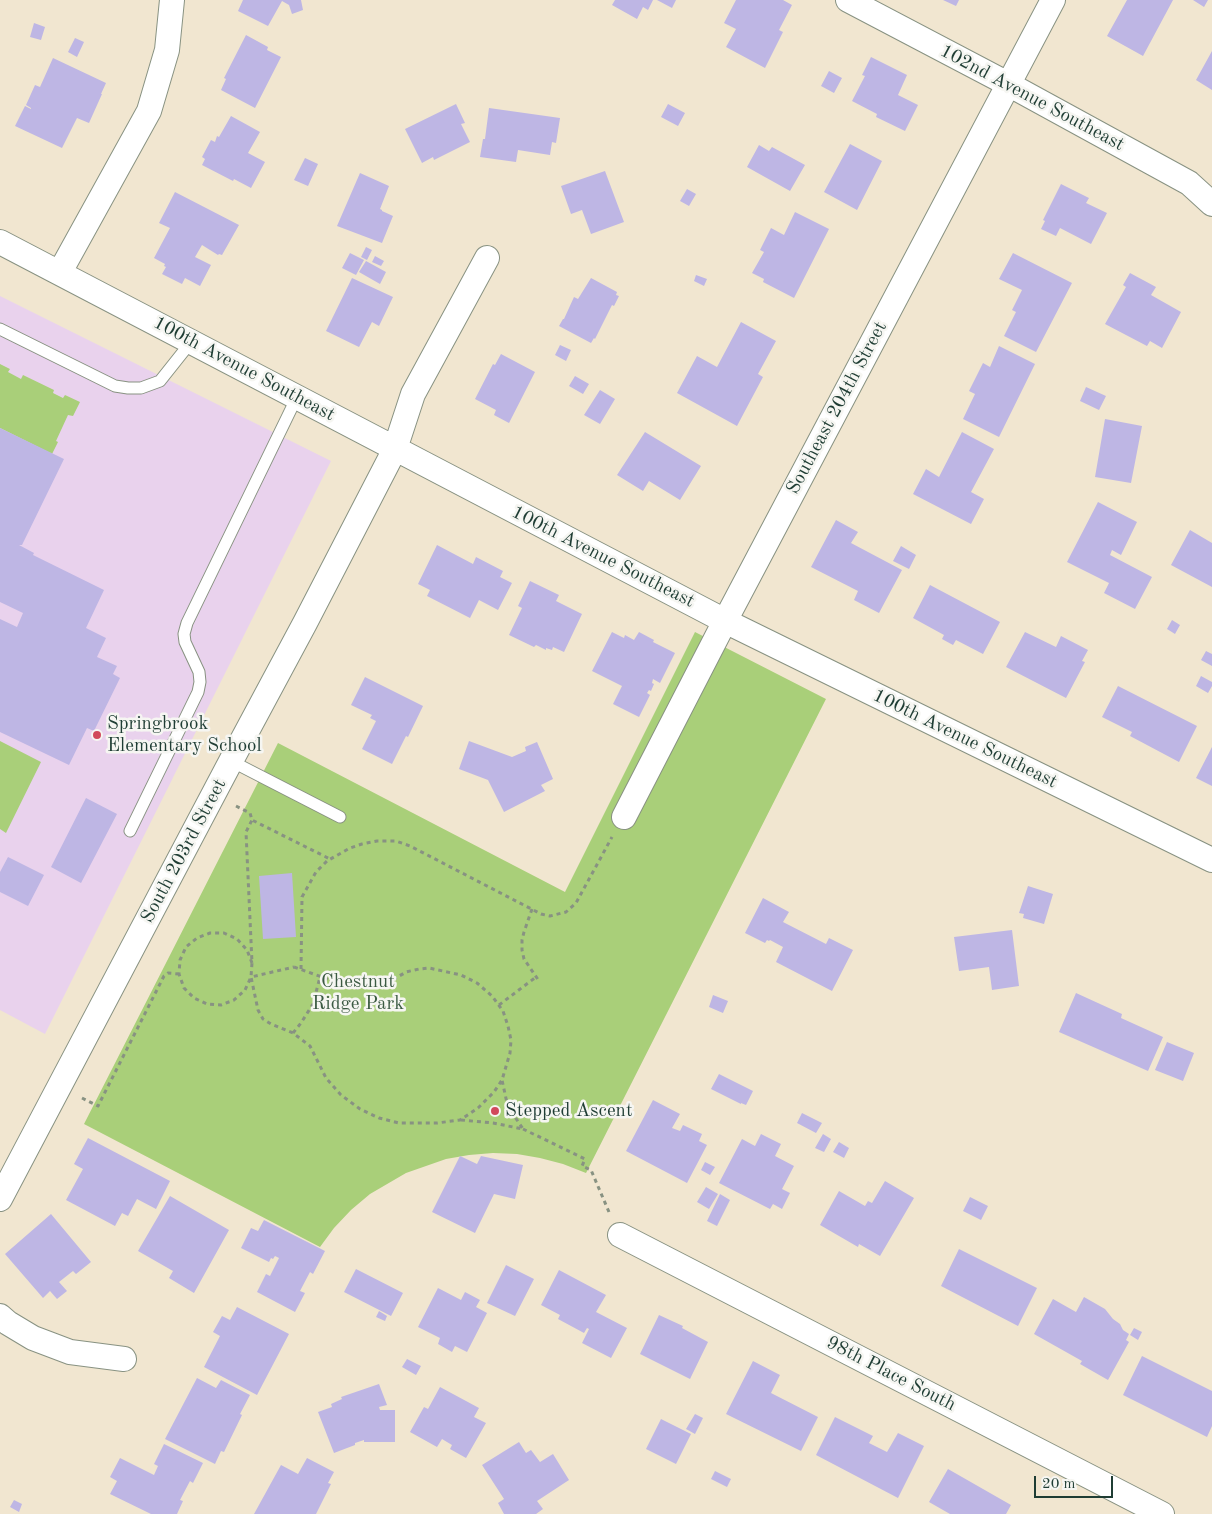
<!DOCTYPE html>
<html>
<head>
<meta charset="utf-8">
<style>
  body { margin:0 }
  #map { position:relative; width:1212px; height:1514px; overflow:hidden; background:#f1e6d0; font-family:"Old Standard TT",serif }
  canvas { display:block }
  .scale { position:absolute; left:1034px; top:1476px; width:79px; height:22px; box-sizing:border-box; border:2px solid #1f3d34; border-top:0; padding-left:6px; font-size:15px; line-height:18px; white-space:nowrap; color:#1f3d34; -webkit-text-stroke:4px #f6f6f2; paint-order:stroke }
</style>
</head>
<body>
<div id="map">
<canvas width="1212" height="1514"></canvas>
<div class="scale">20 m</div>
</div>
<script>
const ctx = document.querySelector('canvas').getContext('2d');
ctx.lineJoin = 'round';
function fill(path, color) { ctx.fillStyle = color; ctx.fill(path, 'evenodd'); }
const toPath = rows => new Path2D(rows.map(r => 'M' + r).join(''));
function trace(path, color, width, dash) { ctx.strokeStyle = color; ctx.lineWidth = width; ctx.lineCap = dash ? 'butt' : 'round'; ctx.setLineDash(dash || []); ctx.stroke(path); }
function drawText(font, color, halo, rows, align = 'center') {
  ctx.font = font + ' "Old Standard TT",serif'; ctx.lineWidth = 5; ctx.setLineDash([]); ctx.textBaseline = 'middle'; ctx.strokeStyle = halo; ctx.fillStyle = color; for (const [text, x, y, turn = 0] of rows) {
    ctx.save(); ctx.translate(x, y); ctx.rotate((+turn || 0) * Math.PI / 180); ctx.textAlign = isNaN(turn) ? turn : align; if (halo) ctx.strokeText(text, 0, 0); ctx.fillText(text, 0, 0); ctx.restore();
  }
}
const built = toPath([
  [0,296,331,461,45,1034,0,1010]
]);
const green = toPath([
  [0,364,10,369,8,372,21,379,23,375,54,390,53,393,63,398,65,395,80,402,73,416,68,415,56,441,58,442,52,454,0,428],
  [695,632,826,699,586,1173,563,1164,540,1158,517,1154,493,1153,469,1155,446,1159,406,1173,370,1194,351,1210,334,1228,320,1247,84,1124,278,743,565,892],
  [0,741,41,762,6,833,0,829]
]);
const building = toPath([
  [243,0,301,0,303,10,292,14,289,5,282,1,268,26,238,11],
  [615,0,653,0,648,10,643,7,637,19,612,5],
  [657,0,676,0,672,8],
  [736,0,783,0,792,5,779,30,783,32,765,68,726,47,736,29,724,23],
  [943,0,959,0,956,6],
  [1127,0,1173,0,1143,56,1107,36],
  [1193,0,1208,0,1204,7],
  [34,23,45,27,41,40,30,37],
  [246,35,268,47,267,50,281,57,255,108,221,90,226,79,224,78],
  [75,38,84,42,77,57,68,52],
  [1212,51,1212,90,1196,80],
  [871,57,907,75,898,95,918,105,905,131,876,117,877,114,852,101,865,76,862,75],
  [53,58,106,83,101,94,102,94,89,123,77,118,62,148,15,126,25,106,31,109,31,108,26,105,35,85,40,87],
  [829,71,842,78,834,93,821,86],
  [456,104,465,123,461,124,470,142,434,160,433,157,422,163,405,129],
  [668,104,685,113,678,126,661,117],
  [489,108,560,118,556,143,552,142,550,155,518,150,516,162,480,157,483,139,485,139],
  [231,116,260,132,248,153,265,162,251,188,234,179,233,181,202,165,205,159,202,157,211,140,215,142,217,136,219,137],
  [850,144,882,161,857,210,824,192],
  [759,145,769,151,772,147,805,165,790,191,747,167],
  [305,158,318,164,308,186,294,180],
  [605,171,624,222,591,234,582,210,571,214,561,186],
  [360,173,389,186,380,209,382,210,382,211,393,216,382,243,337,226],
  [1061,184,1089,198,1086,203,1107,213,1091,244,1060,228,1056,236,1041,229,1045,221,1043,220],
  [687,189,696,194,689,206,680,201],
  [175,192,239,225,222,255,219,254,218,255,202,245,195,257,211,265,200,286,185,278,182,284,162,274,166,267,164,266,165,264,154,258,170,228,159,223],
  [795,212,829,229,794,298,763,282,764,279,752,273,764,252,760,250,771,228,784,235],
  [366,247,372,250,367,260,361,257],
  [350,253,364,260,356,275,342,268],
  [1013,253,1072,283,1036,352,1004,336,1016,312,1012,310,1022,290,999,279],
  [375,256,384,261,381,266,372,262],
  [366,261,386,272,380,284,359,272],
  [1130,273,1156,287,1151,295,1181,312,1162,348,1150,341,1147,346,1105,324,1126,287,1123,285],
  [696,275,707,279,704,286,694,281],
  [352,278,393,297,379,326,372,322,359,347,326,331],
  [591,278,617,292,616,295,619,296,614,306,612,305,595,339,594,338,591,343,559,326,563,319,564,319,574,297,578,299],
  [741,322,776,341,758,374,763,377,737,426,677,393,697,356,717,367],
  [560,345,571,350,566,361,555,355],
  [999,346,1035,364,999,437,963,419,975,394,969,391,983,363,990,367],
  [501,354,535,372,509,423,494,415,496,410,475,399,493,364,495,365],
  [575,376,589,384,583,394,569,386],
  [1086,387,1106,396,1099,410,1080,401],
  [600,390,615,399,600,424,584,415],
  [1105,419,1142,426,1131,483,1095,477],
  [0,428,64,459,22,545,19,545,34,553,33,555,104,590,86,628,106,638,97,657,117,666,113,674,120,678,94,731,87,728,69,765,0,732,0,619,17,627,23,613,0,602],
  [645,432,701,466,680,500,649,481,643,491,617,475],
  [962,432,994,449,971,492,984,499,971,524,913,494,926,469,939,477],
  [1098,502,1137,522,1121,555,1112,550,1110,555,1152,577,1135,609,1104,593,1109,583,1067,562],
  [836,520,858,532,851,543,902,570,879,613,854,600,858,591,811,567],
  [1190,530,1212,543,1212,587,1171,565],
  [437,545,473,564,476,557,503,571,500,577,512,583,498,610,479,600,470,618,427,596,430,590,418,584],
  [901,546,916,555,909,569,893,561],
  [530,581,559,595,556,601,582,614,564,652,553,647,552,650,546,648,546,650,536,645,534,647,509,635,522,608,518,606],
  [930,585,1000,622,983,654,956,640,953,645,942,639,944,635,913,618],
  [1172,620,1180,625,1175,634,1167,629],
  [612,632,624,638,625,635,634,640,639,632,654,640,653,642,675,653,660,683,653,679,652,683,654,684,651,691,649,690,647,693,650,695,639,717,613,704,622,686,592,671],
  [1025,632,1056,647,1061,636,1088,650,1082,661,1085,662,1066,698,1006,667],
  [1206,651,1212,654,1212,666,1201,660],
  [1201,676,1212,682,1212,686,1208,693,1196,686],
  [365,677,423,706,408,737,406,736,392,764,362,749,376,721,370,718,372,715,351,705],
  [1118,686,1197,726,1179,762,1130,736,1132,732,1102,717],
  [469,741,512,757,526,751,525,747,537,742,553,779,541,785,545,791,504,812,488,780,459,769],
  [1212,747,1212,786,1196,778],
  [86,798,117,814,81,883,51,867],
  [8,857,44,875,28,906,0,892,0,872],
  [292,873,296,937,263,939,259,876],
  [1028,886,1053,894,1044,924,1023,918,1024,914,1019,913],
  [763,898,789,912,783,922,826,944,829,938,853,950,832,991,776,962,783,947,770,940,769,941,767,940,765,943,745,933],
  [1012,930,1019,986,992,990,989,967,959,971,954,937],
  [1076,993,1122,1014,1121,1018,1163,1037,1148,1071,1059,1032],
  [713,995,728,1001,723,1013,709,1007],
  [1167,1042,1194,1053,1183,1081,1155,1070],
  [719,1074,753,1091,746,1105,741,1103,741,1104,711,1089],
  [653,1100,680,1114,672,1128,680,1131,683,1125,702,1134,699,1141,707,1145,687,1183,626,1151],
  [802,1113,822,1123,816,1133,797,1123],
  [761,1134,781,1144,775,1156,794,1166,782,1189,790,1193,782,1209,773,1204,770,1209,719,1183,742,1139,755,1146],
  [823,1134,831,1139,824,1152,815,1148],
  [88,1138,170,1181,156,1209,137,1199,128,1216,122,1213,115,1226,66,1200,83,1169,74,1164],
  [839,1142,849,1148,844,1158,833,1152],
  [460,1156,477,1164,481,1156,523,1165,515,1199,494,1194,475,1233,432,1212],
  [705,1162,715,1167,710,1175,701,1170],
  [885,1181,914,1198,880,1256,859,1244,858,1247,820,1225,839,1191,865,1206,868,1201,872,1203],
  [706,1187,718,1194,709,1209,697,1202],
  [720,1194,730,1200,717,1226,707,1221],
  [170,1196,229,1230,194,1293,169,1278,173,1271,138,1251],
  [970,1197,988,1206,981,1220,963,1211],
  [51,1214,91,1262,76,1274,73,1271,59,1282,67,1291,57,1299,50,1291,43,1298,5,1254],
  [264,1220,325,1251,313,1274,310,1272,300,1291,305,1293,295,1312,257,1292,266,1274,270,1276,279,1258,275,1256,273,1259,271,1258,269,1262,241,1248,251,1228,258,1231],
  [959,1249,1037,1288,1018,1326,941,1286],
  [506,1265,534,1279,515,1316,487,1303],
  [356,1269,403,1293,391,1316,344,1292],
  [559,1270,606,1295,596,1312,627,1328,611,1358,582,1343,589,1329,587,1328,584,1333,558,1319,560,1315,541,1305],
  [438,1288,461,1300,465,1292,480,1300,476,1307,487,1313,467,1352,455,1346,452,1352,438,1344,440,1338,418,1327],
  [1084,1297,1105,1309,1113,1319,1120,1324,1123,1330,1129,1334,1126,1340,1129,1342,1108,1380,1080,1364,1082,1361,1034,1334,1053,1299,1076,1312],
  [237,1307,289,1334,257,1395,204,1367,220,1336,213,1332,222,1316,230,1320],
  [379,1311,387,1316,385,1321,376,1317],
  [659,1315,683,1326,682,1328,708,1342,690,1379,640,1354],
  [1134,1328,1142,1332,1138,1340,1130,1335],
  [1142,1356,1212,1391,1212,1426,1207,1437,1123,1395],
  [407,1359,421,1366,416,1375,402,1367],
  [753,1361,780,1375,771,1393,818,1417,801,1451,726,1414],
  [197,1378,216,1388,221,1380,250,1395,240,1414,242,1415,224,1452,221,1451,215,1464,165,1439],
  [379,1384,387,1405,379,1407,380,1410,395,1410,395,1442,364,1442,364,1440,355,1443,355,1445,334,1453,318,1412,332,1407,331,1404,342,1399,341,1397],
  [440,1387,479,1408,474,1417,486,1423,466,1458,450,1449,452,1445,442,1439,437,1447,410,1432,424,1407,428,1409],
  [695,1414,703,1418,695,1434,686,1429],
  [835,1417,873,1436,869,1443,887,1452,898,1433,924,1446,898,1498,816,1455],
  [661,1419,691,1434,676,1464,646,1449],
  [519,1442,526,1453,531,1450,540,1462,553,1454,569,1480,537,1501,543,1509,536,1514,504,1514,498,1503,504,1499,482,1465],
  [164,1444,203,1463,193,1483,190,1481,180,1500,183,1501,177,1514,151,1514,110,1494,117,1481,110,1477,120,1458,154,1475,158,1466,154,1464],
  [307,1458,334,1472,328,1483,331,1484,316,1514,254,1514,281,1465,298,1474],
  [948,1469,1011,1505,1006,1514,950,1514,929,1502],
  [715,1471,731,1479,727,1487,711,1479],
  [14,1500,22,1504,19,1512,10,1507]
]);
const path = toPath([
  [236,806,250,813,252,820,330,859],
  [532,909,524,932,522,940,522,950,524,959,539,981],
  [252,963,247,950,237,939,224,933,210,933,197,938,186,947,180,960,179,974,184,988,194,998,207,1004,221,1005,234,1000,245,990,251,977,252,963,246,832,252,820],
  [294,967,347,986,358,988,386,984,406,972,419,969,429,968,461,975,477,983,492,996,503,1011,508,1026,511,1040,510,1053,502,1080,494,1092,478,1108,460,1120,437,1123,399,1123,379,1118,360,1109,341,1095,326,1078,310,1046,293,1033,271,1024,263,1019,258,1010,251,977,294,967],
  [301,969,302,897,316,872,327,861,350,848,362,844,377,841,396,841,410,846,541,914,550,916,566,912,576,903,612,837],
  [499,1005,536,977],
  [293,1033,301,1023,313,1004,320,977],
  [82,1098,98,1106,164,976,168,973,179,974],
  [461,1120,493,1123,523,1129,513,1114,507,1103,502,1080],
  [523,1129,585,1159,582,1166,591,1170,609,1212]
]);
const service = toPath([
  [0,329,115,386,128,388,141,388,160,381,191,342],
  [231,761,340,817],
  [130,831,198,692,200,682,199,672,185,642,184,634,187,623,297,397]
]);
const minor = toPath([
  [848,0,1008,84,1189,183,1212,204],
  [0,242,725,621,1212,860],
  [60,272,149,111,167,50,172,0],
  [624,817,725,621,1053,0],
  [0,1199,231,761,305,623,395,449,413,394,487,258],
  [620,1235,1162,1514],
  [0,1316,8,1323,33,1338,70,1352,124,1359]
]);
const markers = [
  [97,735,5,"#d1495b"],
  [495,1111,5,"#d1495b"]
];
const streetNames = [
  ["102nd Avenue Southeast",1032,98,28],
  ["100th Avenue Southeast",244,369,28],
  ["Southeast 204th Street",837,408,-62],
  ["100th Avenue Southeast",603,557,27],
  ["100th Avenue Southeast",965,739,26],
  ["South 203rd Street",184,851,-62],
  ["98th Place South",891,1374,27]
];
const poiNames = [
  ["Springbrook",107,724],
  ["Elementary School",107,746],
  ["Stepped Ascent",505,1111]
];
const parkNames = [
  ["Chestnut",358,982],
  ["Ridge Park",358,1004]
];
fill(built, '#e9d2ed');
fill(green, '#a9cf79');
fill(building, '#beb6e4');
trace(service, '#889282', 13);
trace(minor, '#889282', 26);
trace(path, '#889282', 3, [4, 4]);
trace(service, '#fff', 11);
trace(minor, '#fff', 24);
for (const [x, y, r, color] of markers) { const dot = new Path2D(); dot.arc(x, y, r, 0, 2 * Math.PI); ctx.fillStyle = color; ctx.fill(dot); trace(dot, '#f6f6f2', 2); }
drawText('19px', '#1f3d34', '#f6f6f2', streetNames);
drawText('19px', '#1f3d34', '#f6f6f2', poiNames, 'left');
drawText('19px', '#3b5a42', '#f6f6f2', parkNames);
</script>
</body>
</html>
